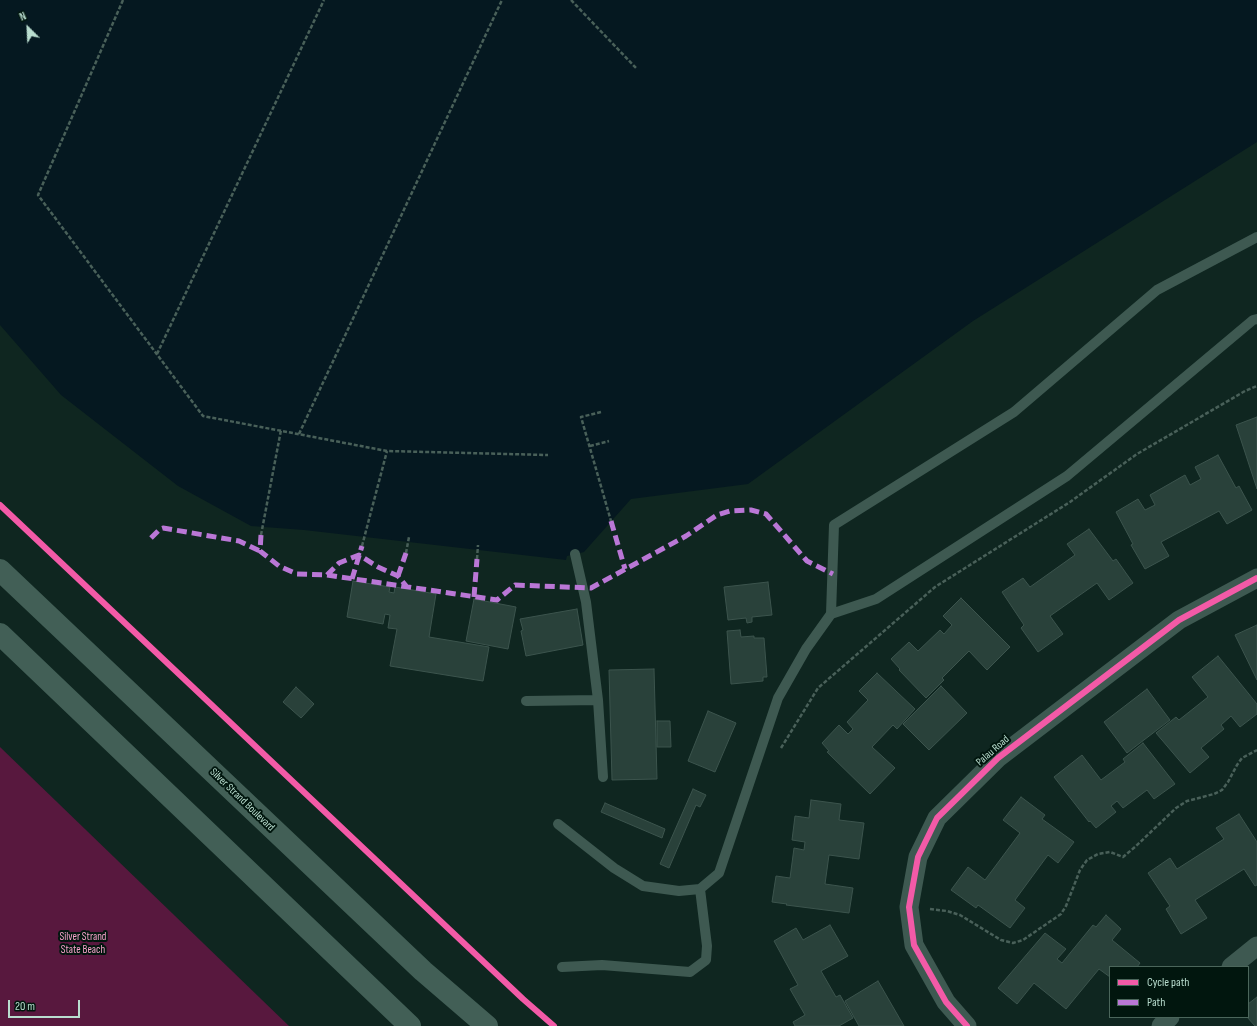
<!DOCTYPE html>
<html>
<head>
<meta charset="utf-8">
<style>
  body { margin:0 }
  #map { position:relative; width:1257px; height:1026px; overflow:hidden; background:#0f2620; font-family:"Sofia Sans Condensed",sans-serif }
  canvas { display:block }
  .legend { position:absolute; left:1109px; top:966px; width:140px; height:52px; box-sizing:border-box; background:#01160e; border:1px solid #4b665b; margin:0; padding:5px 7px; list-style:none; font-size:12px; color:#b9ddcf }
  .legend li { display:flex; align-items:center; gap:8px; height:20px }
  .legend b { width:20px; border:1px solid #4b665b }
  .north { position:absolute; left:8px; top:8px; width:40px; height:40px; -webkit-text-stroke:3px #01160e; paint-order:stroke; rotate:336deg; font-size:11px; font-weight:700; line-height:16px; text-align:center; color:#b9ddcf }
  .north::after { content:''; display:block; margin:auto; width:14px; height:18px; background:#b9ddcf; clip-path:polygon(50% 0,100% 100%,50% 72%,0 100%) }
  .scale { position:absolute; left:8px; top:1000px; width:72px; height:18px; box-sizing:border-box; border:2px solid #b9ddcf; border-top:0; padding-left:5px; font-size:12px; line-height:14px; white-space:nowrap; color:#b9ddcf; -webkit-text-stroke:3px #01160e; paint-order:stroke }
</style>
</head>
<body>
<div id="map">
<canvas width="1257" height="1026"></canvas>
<ul class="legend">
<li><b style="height:5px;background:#f35aa7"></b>Cycle path</li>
<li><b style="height:5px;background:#ba77d6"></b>Path</li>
</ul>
<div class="north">N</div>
<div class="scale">20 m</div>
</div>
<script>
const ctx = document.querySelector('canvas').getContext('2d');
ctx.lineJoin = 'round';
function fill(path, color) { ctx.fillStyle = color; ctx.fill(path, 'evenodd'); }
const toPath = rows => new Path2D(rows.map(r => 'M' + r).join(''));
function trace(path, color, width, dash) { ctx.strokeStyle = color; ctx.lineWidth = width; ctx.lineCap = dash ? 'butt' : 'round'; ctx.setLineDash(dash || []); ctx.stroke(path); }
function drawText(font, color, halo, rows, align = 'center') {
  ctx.font = font + ' "Sofia Sans Condensed",sans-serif'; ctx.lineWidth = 4; ctx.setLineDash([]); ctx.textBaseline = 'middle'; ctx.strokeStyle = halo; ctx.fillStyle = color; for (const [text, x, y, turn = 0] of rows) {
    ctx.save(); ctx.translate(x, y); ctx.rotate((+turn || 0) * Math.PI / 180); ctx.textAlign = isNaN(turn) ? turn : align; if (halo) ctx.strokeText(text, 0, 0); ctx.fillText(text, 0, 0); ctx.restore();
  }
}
const green = toPath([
  [0,747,289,1026,0,1026]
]);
const water = toPath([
  [0,0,1257,0,1257,142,973,321,748,484,631,499,584,552,567,556,566,560,304,530,251,526,178,486,61,395,0,325]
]);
const building = toPath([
  [1257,417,1257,489,1236,425,1257,417],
  [1218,455,1236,488,1239,486,1252,510,1227,524,1219,511,1161,542,1169,556,1145,569,1131,545,1133,544,1116,512,1138,499,1145,510,1155,505,1150,495,1185,475,1190,485,1201,479,1195,467,1218,455],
  [1089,529,1113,561,1116,559,1133,583,1109,600,1097,583,1050,616,1063,634,1038,652,1021,628,1024,625,1002,592,1023,578,1030,587,1075,555,1067,544,1089,529],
  [353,581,390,587,389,592,394,593,395,587,436,594,429,637,489,647,483,681,390,666,397,629,388,628,390,615,385,614,383,624,347,617,353,581],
  [768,582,772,615,752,617,752,622,747,623,746,618,728,620,724,587,768,582],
  [961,598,1010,647,987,670,969,651,942,678,944,680,926,698,899,670,900,669,891,659,909,642,918,651,940,630,944,634,952,625,943,616,961,598],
  [474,599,516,607,508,649,466,641,474,599],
  [577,609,583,645,526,656,521,631,523,630,520,619,577,609],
  [1257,625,1257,680,1235,635,1257,625],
  [740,630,741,637,754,636,754,638,764,638,767,677,763,677,763,681,731,684,727,631,740,630],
  [1218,656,1257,704,1257,714,1240,727,1231,716,1221,725,1224,729,1201,748,1209,757,1190,773,1156,733,1176,717,1179,720,1208,697,1192,677,1218,656],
  [654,669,657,779,612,780,609,670,654,669],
  [877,673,915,709,897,729,893,725,872,747,895,768,870,794,827,752,829,751,822,743,839,725,848,734,853,729,847,722,868,700,859,691,877,673],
  [941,686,967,713,929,750,903,724,941,686],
  [296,687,314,704,301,718,283,702,296,687],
  [1147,689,1170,720,1127,753,1104,722,1147,689],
  [708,711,736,723,715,772,688,761,708,711],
  [657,721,670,721,671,747,657,747,657,721],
  [1143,743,1175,784,1154,799,1147,790,1123,808,1117,801,1111,806,1116,812,1096,828,1090,821,1089,822,1054,777,1082,755,1101,780,1125,762,1123,759,1143,743],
  [693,789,706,795,700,807,696,805,669,868,660,864,693,789],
  [1021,797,1045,815,1042,819,1074,842,1058,863,1048,855,1015,900,1025,908,1010,928,978,905,976,908,951,890,968,867,985,880,1020,833,1003,820,1021,797],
  [811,800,841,804,839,820,864,823,859,859,829,855,825,884,853,888,849,913,786,905,787,904,772,902,776,876,790,878,794,848,804,850,805,842,792,840,795,816,809,818,811,800],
  [605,803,665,829,662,838,601,812,605,803],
  [1239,814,1257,842,1257,885,1255,886,1244,869,1195,900,1207,918,1181,934,1166,909,1170,906,1148,873,1170,858,1177,869,1224,839,1216,828,1239,814],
  [1106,915,1121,929,1112,940,1140,963,1137,967,1110,967,1110,977,1099,969,1066,1009,1034,983,1017,1004,998,988,1045,933,1066,949,1057,959,1062,963,1093,925,1096,927,1106,915],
  [830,925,848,956,821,971,836,997,840,995,853,1018,839,1026,795,1026,793,1022,805,1015,790,989,798,985,774,941,796,928,803,940,830,925],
  [878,981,904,1026,859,1026,845,1001,878,981],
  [1257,997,1257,1026,1255,1026,1247,1017,1248,1004,1257,997]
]);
const path = toPath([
  [123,0,38,195,203,416,387,451,548,455],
  [571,0,636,68],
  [157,354,324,0],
  [601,412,581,417,611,521],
  [299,434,502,0],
  [590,446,609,441],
  [261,535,281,430],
  [362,546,387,451],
  [406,553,409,537],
  [477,559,478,545],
  [781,748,818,688,935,587,1070,502,1137,454,1245,391,1257,386],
  [930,909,947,911,960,915,1001,940,1013,943,1023,940,1061,914,1066,906,1080,870,1087,860,1098,854,1110,852,1123,857,1135,847,1176,808,1187,801,1214,794,1222,790,1228,782,1237,765,1242,758,1257,750]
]);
const service = toPath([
  [575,554,586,602,598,700,603,777],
  [831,614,834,525,1014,412,1157,290,1257,237],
  [526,701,598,700],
  [558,824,614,868,643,886,679,891,700,889,719,873,778,698,806,649,831,614,876,599,1067,476,1253,320,1257,319],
  [562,967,602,965,690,972,706,960,707,946,700,889]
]);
const minor = toPath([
  [1231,967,1257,946],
  [967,1026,946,1002,914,945,909,907,918,857,937,818,998,758,1179,620,1257,578],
  [1161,1026,1170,1017]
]);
const trunk = toPath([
  [0,570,423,971,487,1026],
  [0,634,410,1026]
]);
const quiet = toPath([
  [611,521,625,569],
  [261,535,260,551,279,566,297,574,327,575,497,600,515,585,591,588,686,536,717,515,730,511,751,510,766,514,807,561,833,574],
  [151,538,160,529,163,528,239,541,260,551],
  [327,575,339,563,359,555,378,567,398,576,407,587],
  [398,576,406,553],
  [352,579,362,546],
  [474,597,477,559]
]);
const cycleway = toPath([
  [0,505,523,999,554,1026],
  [967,1026,946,1002,914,945,909,907,918,857,937,818,998,758,1179,620,1257,578]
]);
const streetNames = [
  ["Palau Road",993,751,-41],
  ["Silver Strand Boulevard",242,800,44]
];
const parkNames = [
  ["Silver Strand",83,937],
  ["State Beach",83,950]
];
fill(green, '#58183e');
fill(water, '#051820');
fill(building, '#29413a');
trace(building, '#3c544d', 1);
trace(path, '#496059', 2.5, [4, 2]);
trace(service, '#3e5951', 10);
trace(minor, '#3e5951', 19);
trace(trunk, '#425f56', 22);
trace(quiet, '#ba77d6', 5, [10, 5]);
trace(cycleway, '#f35aa7', 6);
drawText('11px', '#b9ddcf', '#01160e', streetNames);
drawText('11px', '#f6a3cb', '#01160e', parkNames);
</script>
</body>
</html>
